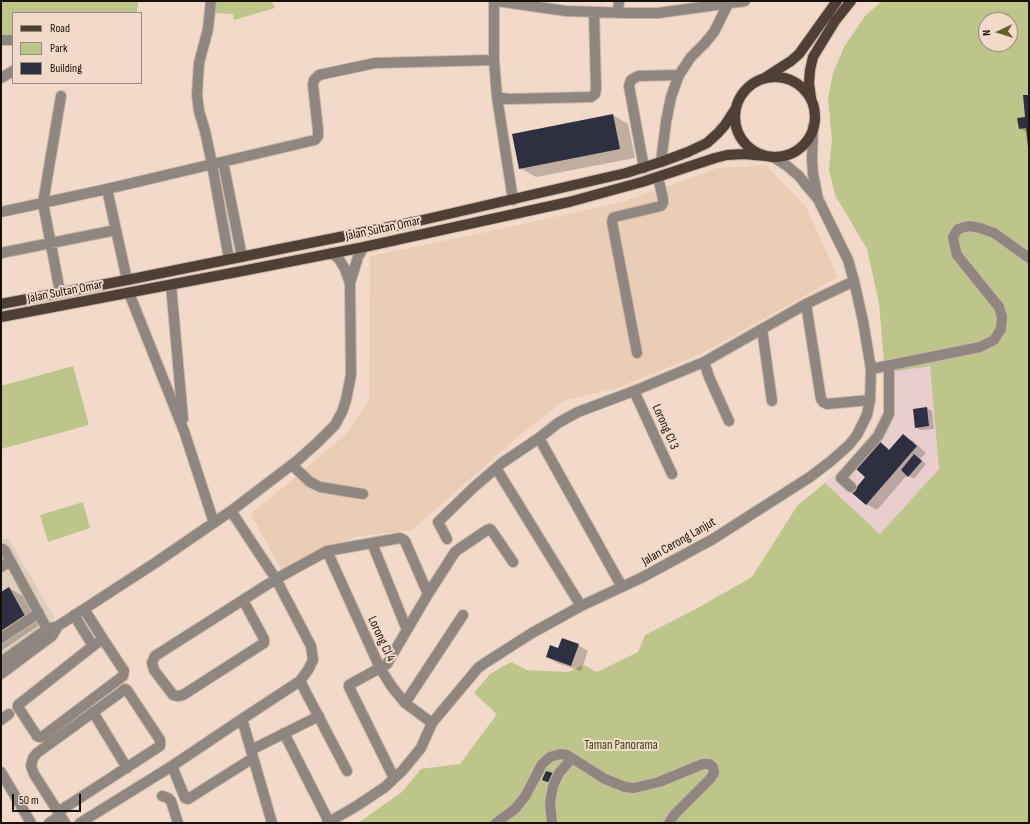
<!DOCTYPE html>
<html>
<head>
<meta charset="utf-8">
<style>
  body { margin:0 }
  #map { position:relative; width:1030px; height:824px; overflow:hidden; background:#f1dac9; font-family:"Sofia Sans Condensed",sans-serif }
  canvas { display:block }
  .frame { position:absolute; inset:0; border:2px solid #18110b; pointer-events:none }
  .legend { position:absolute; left:12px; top:12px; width:130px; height:72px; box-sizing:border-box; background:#f1dac9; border:1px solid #9a8a7d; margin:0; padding:5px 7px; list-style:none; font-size:12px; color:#18110b }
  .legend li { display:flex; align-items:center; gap:8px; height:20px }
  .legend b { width:20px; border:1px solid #9a8a7d }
  .north { position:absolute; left:978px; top:12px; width:40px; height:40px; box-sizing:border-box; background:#f1dac9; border:1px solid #9a8a7d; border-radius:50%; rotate:266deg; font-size:11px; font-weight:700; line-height:16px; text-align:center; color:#18110b }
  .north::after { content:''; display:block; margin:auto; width:14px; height:18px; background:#63602d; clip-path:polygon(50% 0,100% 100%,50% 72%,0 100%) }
  .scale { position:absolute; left:12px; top:794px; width:69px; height:18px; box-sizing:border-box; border:2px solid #18110b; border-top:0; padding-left:5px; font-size:12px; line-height:14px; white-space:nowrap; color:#18110b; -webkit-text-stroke:3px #f1dac9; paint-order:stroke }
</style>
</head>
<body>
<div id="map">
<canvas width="1030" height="824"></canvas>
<div class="frame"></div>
<ul class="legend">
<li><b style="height:5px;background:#4f3f34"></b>Road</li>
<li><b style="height:11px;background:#bec58a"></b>Park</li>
<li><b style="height:11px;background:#2f2f42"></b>Building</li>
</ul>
<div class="north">N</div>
<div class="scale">50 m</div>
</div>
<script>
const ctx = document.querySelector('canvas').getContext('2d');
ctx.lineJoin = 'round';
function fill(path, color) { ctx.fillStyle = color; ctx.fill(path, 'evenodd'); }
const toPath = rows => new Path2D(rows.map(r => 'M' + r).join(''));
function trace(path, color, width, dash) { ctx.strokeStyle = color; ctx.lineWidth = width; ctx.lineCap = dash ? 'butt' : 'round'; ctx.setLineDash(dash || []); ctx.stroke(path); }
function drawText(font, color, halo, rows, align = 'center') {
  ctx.font = font + ' "Sofia Sans Condensed",sans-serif'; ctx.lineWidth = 4; ctx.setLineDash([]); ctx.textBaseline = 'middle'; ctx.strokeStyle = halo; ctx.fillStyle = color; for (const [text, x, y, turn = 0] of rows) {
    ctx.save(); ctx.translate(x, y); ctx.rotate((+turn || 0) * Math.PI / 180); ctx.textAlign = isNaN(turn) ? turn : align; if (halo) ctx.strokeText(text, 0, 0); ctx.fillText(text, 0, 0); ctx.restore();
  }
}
const commercial = toPath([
  [930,365,939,469,880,534,825,483,848,462,871,433,885,407,885,373]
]);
const built = toPath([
  [766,165,806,207,838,277,701,354,620,387,563,401,519,436,412,530,355,537,284,575,251,514,345,435,369,400,370,256,482,233,622,202,718,168]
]);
const medical = toPath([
  [8,538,55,618,1,657,1,540]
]);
const green = toPath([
  [1,1,138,1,137,13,13,13,13,35,1,35],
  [214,1,271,1,275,8,234,20,233,14,215,13],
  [882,1,1029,1,1029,823,358,823,402,792,421,769,460,764,497,714,474,693,490,674,511,662,527,670,544,671,568,672,584,665,597,672,638,652,645,635,696,609,752,577,797,506,825,483,880,534,939,469,930,366,885,373,879,303,867,249,835,195,829,170,832,139,828,99,833,73,844,47,865,16],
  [986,20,1010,20,1010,44,986,44],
  [73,366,89,425,1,449,1,386],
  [83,502,90,528,48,542,40,515]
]);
const shadow = toPath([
  [1029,96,1029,147,1028,133,1020,128,1026,118],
  [613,115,628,124,635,158,536,177,520,168],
  [927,408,932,411,934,429,920,430,916,427],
  [903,435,913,441,926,453,920,459,926,464,914,479,907,475,877,510,866,504,867,477,879,441,890,450],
  [9,588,24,597,40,625,1,651,1,593],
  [578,645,588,651,581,671,557,663,547,657,559,650]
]);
const building = toPath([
  [1023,95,1029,95,1029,147,1028,147,1026,128,1019,129,1017,118,1025,117],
  [613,114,620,149,519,169,512,134],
  [927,407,929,426,915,428,913,409],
  [903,434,917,446,866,505,852,493,865,477,855,468,878,440,889,450],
  [914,454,922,461,908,477,901,470],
  [9,587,25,616,1,632,1,592],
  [562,638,579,644,571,666,546,657,550,645,558,648],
  [546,771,553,773,550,783,542,780]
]);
const minor = toPath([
  [211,1,208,29,199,63,197,95,199,111,205,131,212,164,229,259],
  [494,1,494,60,497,97,513,200],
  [497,1,566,11,627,13,658,13,745,1],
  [618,13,619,1],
  [1,40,13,40],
  [1,78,13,71],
  [497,97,509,99,591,97,595,94,596,89,594,12],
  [773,157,786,165,799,176,806,185,818,199],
  [223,162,242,257],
  [661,162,666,122,671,97,679,75,691,57,705,43,714,32,728,4],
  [644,168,629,86,631,80,638,76,679,75],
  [107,189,127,280],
  [1,212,107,189,315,140,318,136,318,130,313,85,314,80,319,75,375,63,494,60],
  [1,253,116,230],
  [332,253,339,259,345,269,350,283],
  [171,285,183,419],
  [60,292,43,203,61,96],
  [129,293,184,431,214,523],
  [806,304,821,399,823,402,827,404,870,400],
  [762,329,772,401],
  [637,353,612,222,613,218,615,217,661,206,663,203,663,199,658,177],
  [704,362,709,377,729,421],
  [871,369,980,347,994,340,1001,329,1002,317,999,307,957,255,955,247,953,237,958,229,969,226,980,228,994,233,1029,258],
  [634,391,672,474],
  [539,438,622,587],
  [292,465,310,482,320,487,363,494],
  [496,468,581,606],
  [851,487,841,478,878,436,889,414,889,365],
  [231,511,276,579,311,646,313,660,308,670,300,681],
  [447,539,438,522,473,488,502,463,539,438,558,423,578,412,634,391,704,362,806,304,854,281],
  [372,543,407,630],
  [1,550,3,549,5,551,47,629],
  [327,551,380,668,392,687,405,703,432,723],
  [1,567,10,561],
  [243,600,264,639,264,643,183,695,178,696,173,695,154,670,152,663,155,656,276,579,327,551,400,538,402,539,405,541,428,594],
  [84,609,103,639],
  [74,615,93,646],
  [1,638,39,613],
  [103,639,124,671,123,676,42,737,39,737,37,736,18,707,18,705,93,646,103,639],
  [1,662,47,629,58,626,155,563,231,511,298,460,318,442,335,425,342,412,346,400,351,375,350,283,358,257,364,247],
  [1,674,52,636,58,626],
  [405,703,463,615],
  [93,712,127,768],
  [242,719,272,823],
  [1,720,9,714],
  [284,733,329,822],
  [251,750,319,716],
  [172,766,185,798,188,799,253,758],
  [1,772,31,823],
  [394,778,349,687,349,685,387,664,428,594,455,552,459,549,487,530,490,529,492,531,513,562],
  [162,796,168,798,171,801,178,823],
  [58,812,160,746,160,740,127,690,125,689,124,690,37,753,33,758,31,766,34,774,65,823],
  [49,823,60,816],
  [80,823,172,766,242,719,300,681,347,771],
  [327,823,355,807,385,787,402,771,421,748,432,723,478,668,485,663,532,633,581,606,641,578,713,539,810,477,831,461,849,445,857,435,867,415,870,400,871,369,863,321,854,281,848,260,818,199,813,174,812,160,813,127],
  [496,823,515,809,526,795,542,764,550,757,560,754,567,755,605,779,625,787,634,788,659,782,703,764,709,764,713,767,714,773,710,779,675,814,669,823],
  [552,823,550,803,553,786,559,773,572,758]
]);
const major = toPath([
  [766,77,791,61,799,54,837,1],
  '735 117a40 40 0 1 1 80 0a40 40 0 1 1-80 0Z',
  [811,98,809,83,810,70,813,57,835,21,851,1],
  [1,304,127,280,414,222,626,173,661,162,688,152,707,143,718,133,725,125,736,108],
  [1,317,242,271,364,247,569,202,642,182,715,158,727,155,744,154,766,156]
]);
const streetNames = [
  ["Jalan Sultan Omar",383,229,-12],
  ["Jalan Sultan Omar",65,292,-11],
  ["Lorong Cl 3",665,427,66],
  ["Jalan Cerong Lanjut",679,542,-30],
  ["Lorong Cl 4",381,639,65]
];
const parkNames = [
  ["Taman Panorama",621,746]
];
fill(commercial, '#e9cece');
fill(built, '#eacdb7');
fill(medical, '#dfcebd');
fill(green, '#bec58a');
fill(shadow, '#0003');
fill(building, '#2f2f42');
trace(minor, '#cab6a7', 12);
trace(major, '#cab6a7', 12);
trace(minor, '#908680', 10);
trace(major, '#4f3f34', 10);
drawText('13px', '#18110b', '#f1dac9', streetNames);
drawText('13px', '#3e410f', '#f1dac9', parkNames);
</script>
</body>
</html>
